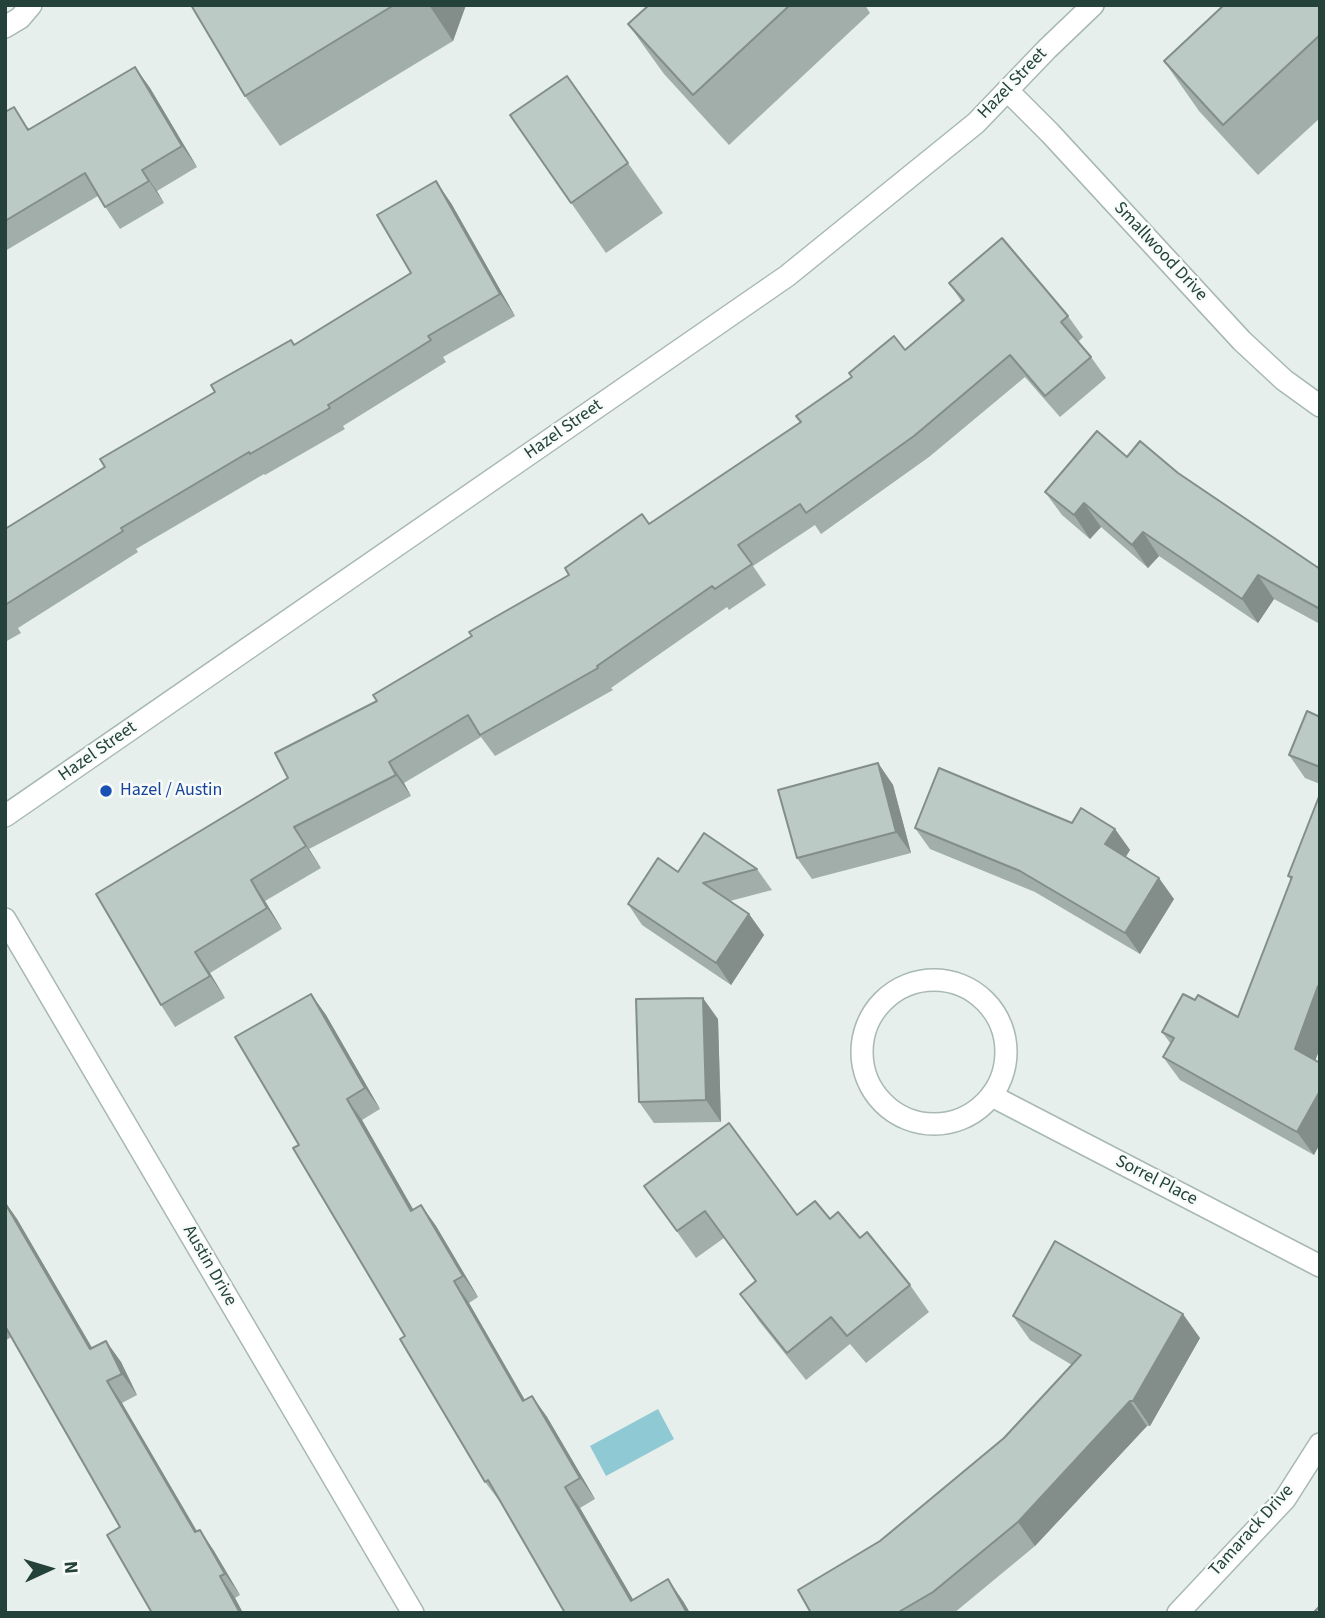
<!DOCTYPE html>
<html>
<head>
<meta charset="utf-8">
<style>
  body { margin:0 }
  #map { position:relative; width:1325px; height:1618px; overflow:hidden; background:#e6efeb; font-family:"Source Sans 3",sans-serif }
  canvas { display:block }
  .frame { position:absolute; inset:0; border:7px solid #24423a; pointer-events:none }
  .north { position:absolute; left:14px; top:1534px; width:70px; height:70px; -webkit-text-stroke:5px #f7fbf9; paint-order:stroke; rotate:86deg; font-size:19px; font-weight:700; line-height:28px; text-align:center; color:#24423a }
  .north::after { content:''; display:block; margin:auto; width:24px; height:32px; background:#24423a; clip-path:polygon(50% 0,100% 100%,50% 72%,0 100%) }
</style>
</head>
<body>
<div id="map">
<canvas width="1325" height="1618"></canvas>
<div class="frame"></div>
<div class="north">N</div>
</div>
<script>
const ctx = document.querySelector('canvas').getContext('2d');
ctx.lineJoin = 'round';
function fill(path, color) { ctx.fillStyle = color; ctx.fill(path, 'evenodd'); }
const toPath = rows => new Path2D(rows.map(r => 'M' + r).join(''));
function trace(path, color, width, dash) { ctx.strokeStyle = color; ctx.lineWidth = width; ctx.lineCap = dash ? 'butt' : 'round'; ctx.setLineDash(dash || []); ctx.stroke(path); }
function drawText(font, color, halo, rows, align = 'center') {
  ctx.font = font + ' "Source Sans 3",sans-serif'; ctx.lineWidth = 5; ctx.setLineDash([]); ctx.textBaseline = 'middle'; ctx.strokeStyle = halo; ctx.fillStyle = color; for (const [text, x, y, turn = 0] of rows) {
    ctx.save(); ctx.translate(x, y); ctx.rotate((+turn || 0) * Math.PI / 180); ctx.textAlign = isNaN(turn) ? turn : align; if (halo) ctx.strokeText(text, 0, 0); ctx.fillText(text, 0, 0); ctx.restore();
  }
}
const water = toPath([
  [658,1409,674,1439,606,1476,590,1446]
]);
const street = toPath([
  [5,27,20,18,31,5],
  [1008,91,1050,133,1242,341,1284,380,1320,406],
  [5,816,787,276,976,123,1047,49,1093,5],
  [5,919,413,1613],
  '862 1052a72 72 0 1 1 144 0a72 72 0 1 1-144 0Z',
  [992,1096,1320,1266],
  [1178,1613,1285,1499,1320,1444]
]);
const wall = toPath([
  [191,5,466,5,453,41,280,146,245,96],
  [649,5,865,5,870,13,729,145,664,74,628,24],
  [1320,5,1320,118,1258,175,1199,111,1164,61],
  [135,67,150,88,197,167,157,191,164,203,120,229,98,196,5,251,5,112,30,129],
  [567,76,663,213,606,253,510,115],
  [451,203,515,316,443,357,446,362,343,426,345,429,265,475,264,474,136,549,138,552,18,628,21,633,5,642,5,529,105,467,295,345,411,273],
  [949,283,1068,316,1083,337,1078,342,1091,357,1106,378,1060,417,1025,377,929,457,821,534,815,525,753,566,766,585,729,610,727,607,611,688,613,690,495,756,481,737,404,783,411,796,309,849,321,868,265,901,282,929,210,973,225,998,175,1027,161,1005,288,778,377,701,472,636,649,524,801,422,905,350,962,302],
  [1127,457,1178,473,1320,569,1320,624,1274,599,1258,623,1159,556,1148,568,1101,527,1090,539,1062,515,1045,492],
  [1320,717,1320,784,1305,778,1289,755],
  [878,763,893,785,911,853,812,879,797,858],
  [1320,794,1320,1048,1315,1060,1314,1155,1180,1080,1163,1057,1171,1044,1162,1032,1195,1000,1238,1017,1291,880,1288,876],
  [1072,823,1115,829,1130,850,1126,857,1174,899,1140,954,1035,892,930,849,915,828],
  [757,869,772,890,730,901,749,914,764,935,731,985,642,925,628,904,678,872],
  [311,994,326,1015,380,1109,362,1120,413,1209,421,1205,436,1226,478,1297,469,1303,525,1400,532,1396,547,1417,595,1499,580,1508,633,1600,683,1601,690,1613,565,1613,501,1503,485,1482,299,1145],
  [718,1019,721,1122,654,1123,639,1102],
  [644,1186,797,1215,830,1219,860,1238,910,1285,929,1312,866,1363,850,1344,806,1380,759,1321,740,1294,755,1281,724,1238,696,1258],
  [5,1202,17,1219,92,1348,106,1341,121,1362,137,1395,122,1403,197,1531,200,1530,214,1551,240,1595,235,1598,243,1613,152,1613,120,1527,11,1337,5,1341],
  [1013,1316,1200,1338,1150,1426,1147,1426,1035,1546,954,1613,811,1613,880,1541,1004,1438,1072,1365,1030,1340]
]);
const shadedWall = toPath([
  [429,5,466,5,453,41],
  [135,67,150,88,197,167,182,146],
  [142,170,157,191,164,203,149,181],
  [436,181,451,203,515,316,500,294],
  [1084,503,1101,527,1090,539,1074,515],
  [1143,532,1159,556,1148,568,1132,545],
  [1258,575,1274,599,1258,623,1242,599],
  [389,762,404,783,411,796,396,775],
  [878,763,893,785,911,853,896,832],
  [294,827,309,849,321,868,306,846],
  [1115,829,1130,850,1120,865,1105,844],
  [1159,878,1174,899,1140,954,1125,933],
  [251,880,265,901,282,929,267,908],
  [749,914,764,935,731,985,716,963],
  [195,952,210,973,225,998,210,976],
  [1318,986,1320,988,1320,1048,1311,1072,1295,1049],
  [311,994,326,1015,380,1109,365,1088],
  [703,998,718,1019,721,1122,706,1100],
  [1320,1091,1320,1144,1314,1155,1297,1132],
  [347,1099,362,1120,426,1232,411,1211],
  [5,1202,17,1219,105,1370,90,1349],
  [421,1205,436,1226,478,1297,463,1276],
  [454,1281,469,1303,538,1423,523,1401],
  [1183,1314,1200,1338,1150,1426,1133,1401],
  [106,1341,121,1362,137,1395,122,1374],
  [107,1381,122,1403,210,1554,195,1532],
  [532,1396,547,1417,595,1499,580,1478],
  [1130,1401,1147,1426,1035,1546,1018,1522],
  [565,1487,580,1508,641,1613,631,1601],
  [200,1530,214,1551,240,1595,225,1574],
  [220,1576,235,1598,243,1613,240,1613],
  [668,1579,683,1601,690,1613,687,1613]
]);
const building = toPath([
  [191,5,394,5,245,96,191,5],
  [649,5,790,5,693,95,628,24,649,5],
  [1224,5,1320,5,1320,35,1223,125,1164,61,1224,5],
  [135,67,182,146,142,170,149,181,105,207,85,173,5,221,5,112,14,107,28,130,135,67],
  [567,76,628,163,571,203,510,115,567,76],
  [436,181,500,294,428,336,431,340,328,405,330,408,250,454,249,452,121,528,123,531,5,605,5,529,105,467,100,459,215,392,211,385,291,340,294,345,411,273,377,215,436,181],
  [1002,238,1068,316,1061,322,1091,357,1045,396,1010,355,914,436,806,513,800,504,738,545,752,564,715,589,712,586,597,666,598,668,480,735,468,715,389,762,396,775,294,827,306,846,251,880,267,908,195,952,210,976,161,1005,96,894,288,778,275,753,377,701,373,695,472,636,469,632,569,575,565,568,642,514,649,524,801,422,796,416,852,377,849,373,894,336,905,350,964,300,949,283,1002,238],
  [1097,431,1127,457,1140,441,1178,473,1320,569,1320,609,1258,575,1242,599,1143,532,1132,545,1084,503,1074,515,1045,492,1097,431],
  [1307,711,1320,717,1320,767,1289,755,1307,711],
  [878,763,896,832,797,858,778,790,878,763],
  [939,768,1072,823,1081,808,1115,829,1105,844,1159,878,1125,933,1020,871,915,828,939,768],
  [1320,794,1320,986,1318,986,1295,1049,1320,1063,1320,1091,1297,1132,1163,1057,1174,1038,1162,1032,1183,994,1195,1000,1198,995,1238,1017,1292,877,1288,876,1320,794],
  [704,833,757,869,703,883,749,914,716,963,628,904,658,858,678,872,704,833],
  [311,994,365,1088,347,1099,411,1211,421,1205,463,1276,454,1281,523,1401,532,1396,580,1478,565,1487,631,1601,668,1579,687,1613,565,1613,488,1480,485,1482,400,1339,405,1336,293,1148,299,1145,235,1037,311,994],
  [703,998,706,1100,639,1102,636,999,703,998],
  [729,1123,797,1215,815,1201,830,1219,838,1212,860,1238,867,1232,910,1285,847,1336,831,1317,787,1353,740,1294,756,1281,705,1211,677,1231,644,1186,729,1123],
  [5,1203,90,1349,106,1341,122,1374,107,1381,195,1532,200,1530,225,1574,220,1576,240,1613,152,1613,107,1535,120,1527,5,1326,5,1203],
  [1055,1241,1183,1314,1133,1401,1130,1401,1018,1522,933,1592,897,1613,811,1613,798,1590,880,1541,1004,1438,1081,1355,1013,1316,1055,1241],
  [1320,1606,1320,1613,1313,1613,1320,1606]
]);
const markers = [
  [106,791,7,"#1a4fb4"]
];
const streetNames = [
  ["Hazel Street",1013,84,-46],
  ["Smallwood Drive",1160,252,47],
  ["Hazel Street",564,430,-35],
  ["Hazel Street",98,752,-35],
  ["Sorrel Place",1156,1181,27],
  ["Austin Drive",209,1266,60],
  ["Tamarack Drive",1252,1531,-48]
];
const transitNames = [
  ["Hazel / Austin",120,791]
];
fill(water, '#8ec9d4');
trace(street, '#a8b8b2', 24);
trace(street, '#fff', 21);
fill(wall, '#a1aea9');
fill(shadedWall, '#838d89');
fill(building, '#bbcac4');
trace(building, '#838d89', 2);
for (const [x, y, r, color] of markers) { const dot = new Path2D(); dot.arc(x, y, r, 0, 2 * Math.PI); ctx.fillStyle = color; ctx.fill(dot); trace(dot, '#f7fbf9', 2.5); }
drawText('18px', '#24423a', '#f7fbf9', streetNames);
drawText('18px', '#164399', '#f7fbf9', transitNames, 'left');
</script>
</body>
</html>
